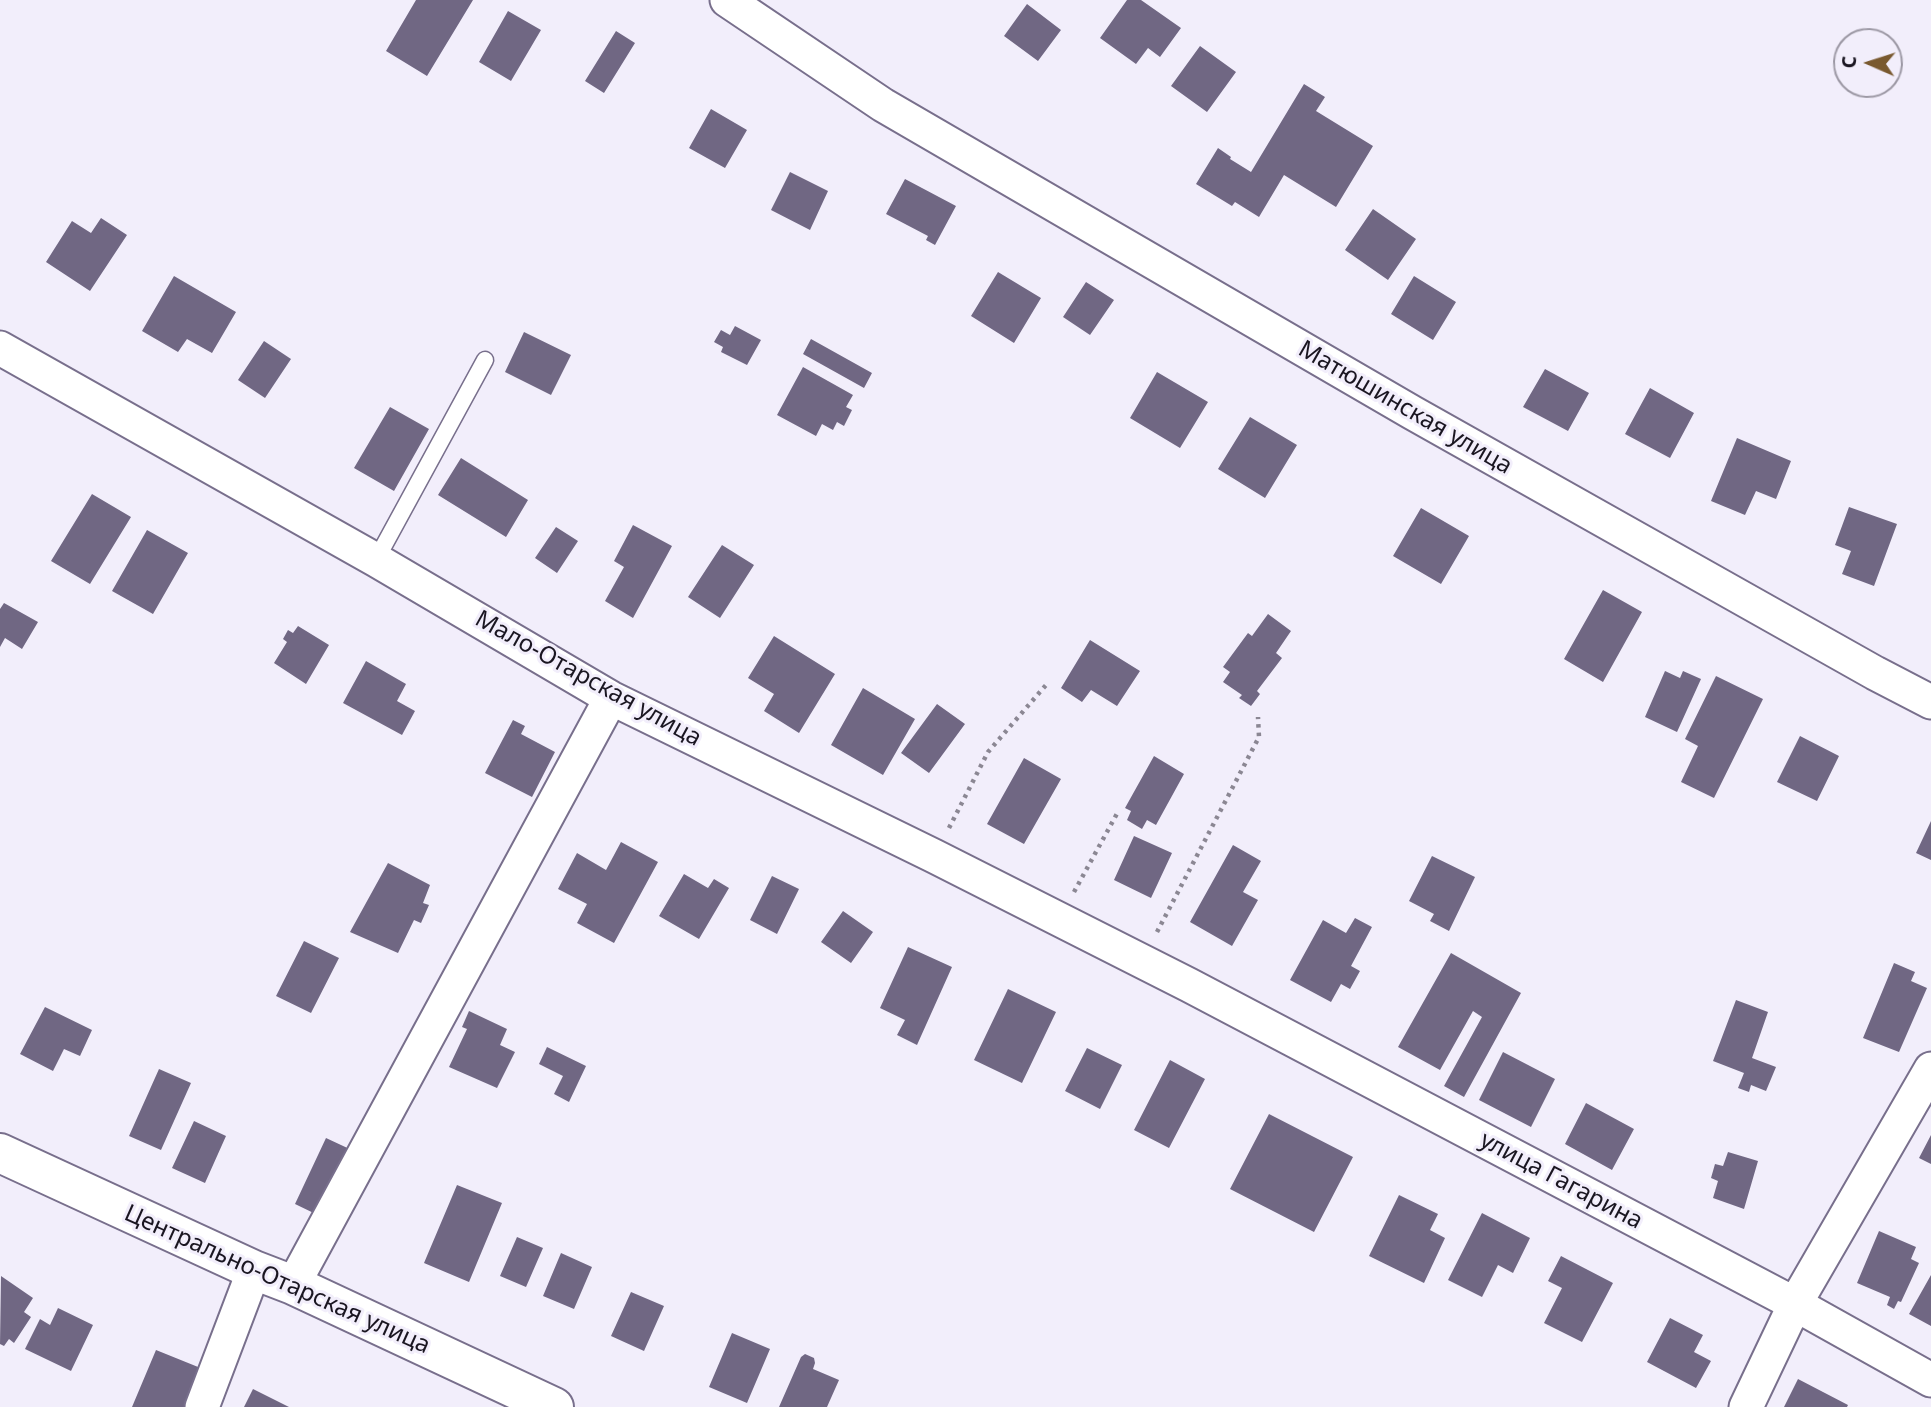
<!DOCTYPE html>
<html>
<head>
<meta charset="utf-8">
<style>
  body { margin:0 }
  #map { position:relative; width:1931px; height:1407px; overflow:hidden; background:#f2eefb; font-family:"Noto Sans",sans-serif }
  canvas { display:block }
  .north { position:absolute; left:1833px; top:28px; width:70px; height:70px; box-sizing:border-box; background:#f2eefb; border:2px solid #9c98a4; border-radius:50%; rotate:273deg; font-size:19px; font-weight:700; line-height:28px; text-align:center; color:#1a1621 }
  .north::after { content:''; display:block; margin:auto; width:24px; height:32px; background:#79592f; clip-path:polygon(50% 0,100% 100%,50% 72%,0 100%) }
</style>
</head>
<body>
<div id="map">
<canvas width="1931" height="1407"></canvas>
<div class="north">С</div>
</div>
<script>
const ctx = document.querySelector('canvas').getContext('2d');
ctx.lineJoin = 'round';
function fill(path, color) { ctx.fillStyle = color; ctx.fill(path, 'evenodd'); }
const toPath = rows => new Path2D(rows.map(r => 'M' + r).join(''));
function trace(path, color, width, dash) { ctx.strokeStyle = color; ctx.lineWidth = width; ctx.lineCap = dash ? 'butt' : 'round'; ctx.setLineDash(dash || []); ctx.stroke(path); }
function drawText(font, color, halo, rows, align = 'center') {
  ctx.font = font + ' "Noto Sans",sans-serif'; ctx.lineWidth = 6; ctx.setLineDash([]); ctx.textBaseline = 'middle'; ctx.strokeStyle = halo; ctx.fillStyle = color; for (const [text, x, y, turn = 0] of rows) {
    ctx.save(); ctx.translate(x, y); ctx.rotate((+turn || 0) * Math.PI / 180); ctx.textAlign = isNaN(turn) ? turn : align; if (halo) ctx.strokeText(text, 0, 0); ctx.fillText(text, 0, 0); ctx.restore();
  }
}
const building = toPath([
  [416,0,473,0,427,76,386,51],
  [1127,0,1141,0,1181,28,1160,57,1148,48,1136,64,1100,38],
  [1027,4,1061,30,1038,61,1004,36],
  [508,11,541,30,511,81,479,62],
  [616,31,635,43,604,93,585,81],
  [1200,46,1236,72,1207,112,1171,86],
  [1304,84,1325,97,1316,111,1373,146,1336,207,1284,175,1259,217,1235,202,1232,206,1196,184,1218,148,1231,157,1230,159,1251,172],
  [711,109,747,130,725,168,689,148],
  [790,172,828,191,810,230,771,210],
  [905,179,956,206,935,245,926,240,928,236,886,214],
  [1373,209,1416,239,1388,280,1345,250],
  [101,218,127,235,90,291,46,262,72,221,91,233],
  [998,272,1041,298,1014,343,971,316],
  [174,276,236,312,212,353,187,339,178,352,142,331],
  [1414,276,1456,302,1433,340,1391,314],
  [1086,282,1114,300,1090,335,1063,317],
  [735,326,761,340,747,365,721,352,723,347,714,342,721,330,730,335],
  [524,332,571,355,551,395,505,372],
  [811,339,872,373,864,388,803,354],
  [264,341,291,359,265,398,238,380],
  [803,367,853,395,846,407,852,410,844,426,837,422,833,430,822,424,816,436,777,415],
  [1545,369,1589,393,1568,431,1523,407],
  [1157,372,1208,402,1180,448,1130,418],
  [1650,388,1694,413,1670,458,1625,434],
  [390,407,429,429,394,491,354,468],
  [1250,417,1297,445,1265,498,1218,469],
  [1737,438,1791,461,1776,499,1756,491,1745,515,1711,501],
  [461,458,528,500,506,537,438,495],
  [92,494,131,517,90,584,51,561],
  [1849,507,1897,524,1874,586,1842,574,1851,551,1835,545],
  [1421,508,1469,536,1441,584,1393,556],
  [633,525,672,546,633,618,605,601,624,567,614,561],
  [556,527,578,541,557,573,535,558],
  [147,530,188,553,153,614,112,591],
  [722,545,754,565,720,618,688,597],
  [1603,590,1642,612,1603,682,1564,659],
  [4,603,38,622,22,649,5,638,0,647,0,609],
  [1268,614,1291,631,1276,653,1282,658,1257,691,1260,694,1251,706,1239,698,1242,695,1223,682,1230,672,1223,667,1248,633,1252,636],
  [298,626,329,645,306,684,274,663,287,642,283,639,288,630,293,633],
  [774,636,835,674,799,733,764,711,774,694,748,678],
  [1090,640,1140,671,1117,706,1091,690,1082,702,1061,688],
  [366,661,406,684,397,701,415,711,402,735,343,703],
  [1665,671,1680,678,1683,671,1701,679,1677,732,1645,717],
  [1716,676,1763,699,1714,798,1681,782,1698,746,1685,739],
  [863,688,915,719,883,775,831,745],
  [937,704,965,724,929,773,901,753],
  [513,720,525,726,521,734,555,752,532,797,485,773],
  [1800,736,1839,756,1817,801,1777,782],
  [1154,756,1184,774,1156,825,1147,820,1142,829,1127,820,1131,811,1125,808],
  [1024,758,1061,779,1024,844,987,824],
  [1931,821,1931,860,1916,853],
  [1134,836,1172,853,1151,898,1114,880],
  [621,842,658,862,614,943,577,923,587,904,558,889,577,853,606,870],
  [1233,845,1261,861,1243,892,1258,900,1232,946,1190,922],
  [1432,856,1475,877,1449,931,1430,921,1434,914,1409,901],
  [388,863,430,885,423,903,429,905,421,923,414,920,398,953,350,932],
  [684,874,708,888,714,879,729,888,699,939,659,916],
  [772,876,799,889,777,934,750,920],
  [843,911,873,932,851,963,821,942],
  [1355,918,1372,927,1351,966,1360,971,1350,989,1341,984,1331,1002,1290,980,1323,920,1346,933],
  [304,941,339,958,311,1013,276,996],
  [908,947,952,967,917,1045,897,1035,905,1020,880,1008],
  [1451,953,1521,993,1464,1097,1444,1086,1482,1017,1473,1011,1440,1070,1398,1047],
  [1894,963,1915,972,1911,981,1927,988,1899,1052,1863,1038],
  [1008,989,1056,1012,1022,1083,974,1060],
  [1736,1000,1768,1012,1752,1058,1776,1067,1766,1091,1751,1085,1749,1092,1738,1088,1744,1073,1713,1061],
  [45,1007,92,1030,80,1056,64,1049,53,1071,20,1054],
  [469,1011,507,1029,500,1045,515,1052,497,1088,449,1067,467,1029,462,1027],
  [547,1047,586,1066,569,1102,554,1094,563,1076,539,1064],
  [1087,1048,1122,1065,1100,1109,1065,1091],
  [1503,1052,1555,1079,1531,1127,1479,1100],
  [1170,1060,1205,1079,1169,1148,1134,1130],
  [159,1069,191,1083,161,1150,129,1136],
  [1586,1103,1634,1129,1612,1170,1565,1144],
  [1269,1114,1353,1157,1314,1232,1230,1189],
  [194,1121,226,1136,205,1183,172,1168],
  [1931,1135,1931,1164,1919,1158],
  [326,1138,356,1152,324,1218,295,1204],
  [1728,1152,1758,1161,1744,1209,1713,1198,1718,1181,1711,1178,1715,1164,1723,1166],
  [457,1185,502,1203,469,1282,424,1263],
  [1399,1195,1438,1214,1430,1230,1445,1238,1424,1283,1369,1256],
  [1482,1213,1530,1238,1513,1273,1498,1265,1482,1297,1448,1280],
  [1879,1231,1916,1247,1911,1259,1919,1263,1901,1302,1898,1301,1894,1309,1887,1305,1890,1297,1857,1283],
  [517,1237,543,1248,526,1287,500,1276],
  [561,1253,592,1267,574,1309,543,1296],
  [1561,1256,1613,1283,1582,1342,1544,1323,1562,1288,1548,1281],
  [1931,1275,1931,1326,1909,1314],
  [1,1276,33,1298,24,1312,31,1317,14,1343,9,1339,4,1346,0,1344],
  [631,1292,664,1306,644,1351,611,1336],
  [58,1308,93,1325,71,1371,25,1349,40,1319,50,1325],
  [1670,1318,1703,1335,1694,1352,1711,1361,1696,1388,1647,1362],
  [732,1333,770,1349,747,1403,709,1387],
  [156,1350,208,1371,193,1407,132,1407],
  [805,1354,814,1358,815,1363,813,1369,839,1380,827,1407,779,1407,801,1357],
  [1798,1379,1848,1405,1847,1407,1784,1407],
  [253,1389,289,1407,244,1407]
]);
const path = toPath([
  [949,828,988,752,1046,685],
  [1074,892,1119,810],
  [1157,932,1259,737,1258,717]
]);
const service = toPath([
  [376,560,485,360]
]);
const minor = toPath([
  [727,0,883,105,1413,413,1875,673,1931,702],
  [0,348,376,560,611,698,934,856,1189,985,1795,1304,1931,1380],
  [293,1285,611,698],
  [202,1407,254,1270],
  [1746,1407,1795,1304,1931,1069]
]);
const tertiary = toPath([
  [0,1153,254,1270,293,1285,554,1407]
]);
const streetNames = [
  ["Матюшинская улица",1405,408,30],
  ["Мало-Отарская улица",588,679,29],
  ["улица Гагарина",1561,1181,28],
  ["Центрально-Отарская улица",277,1280,24]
];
fill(building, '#706783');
trace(service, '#786f8c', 19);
trace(minor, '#786f8c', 37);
trace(tertiary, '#786f8c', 42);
trace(path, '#8b8793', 4.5, [3.5, 5]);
trace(service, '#fff', 16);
trace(minor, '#fff', 33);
trace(tertiary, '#fff', 38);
drawText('24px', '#1a1621', '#f2eefb', streetNames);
</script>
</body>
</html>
